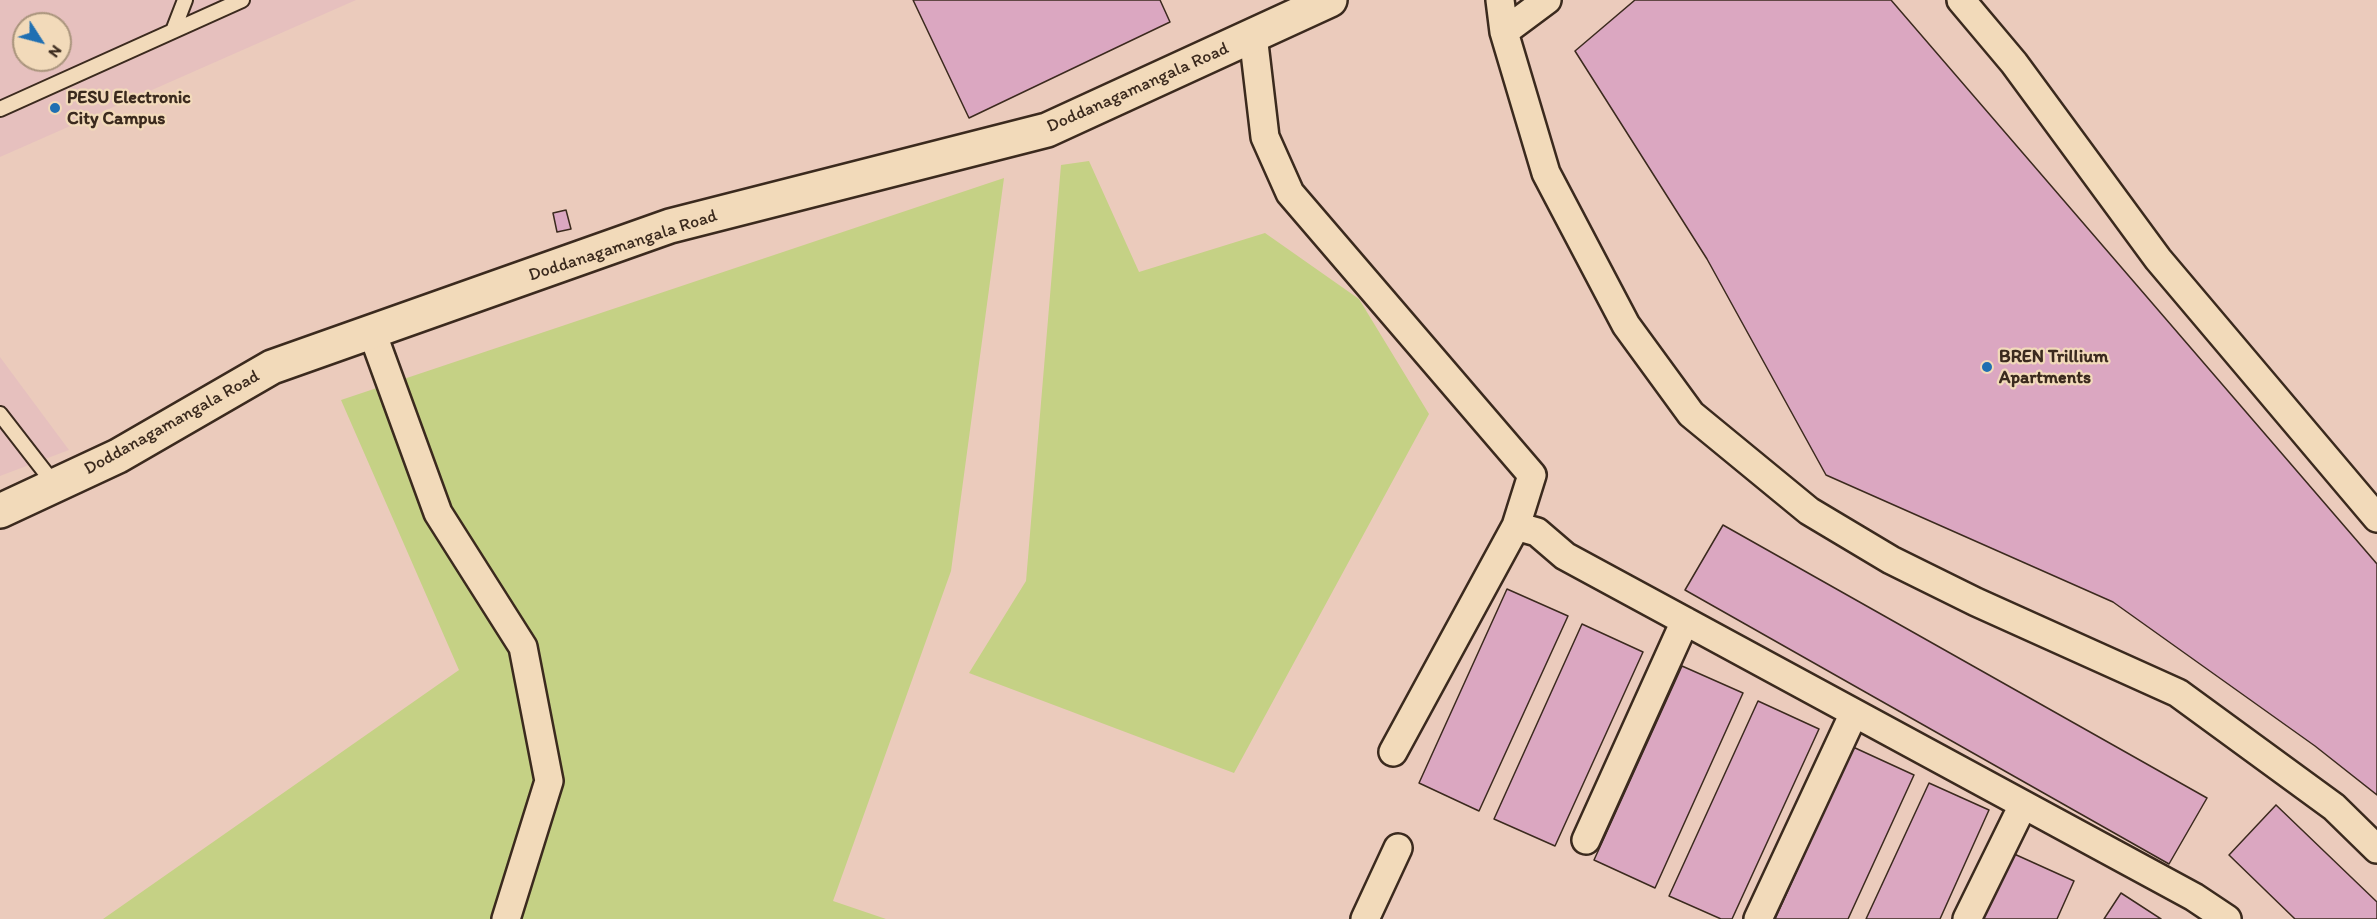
<!DOCTYPE html>
<html>
<head>
<meta charset="utf-8">
<style>
  body { margin:0 }
  #map { position:relative; width:2377px; height:919px; overflow:hidden; background:#ebcbbc; font-family:Itim,sans-serif }
  canvas { display:block }
  .north { position:absolute; left:12px; top:12px; width:60px; height:60px; box-sizing:border-box; background:#f2daba; border:2px solid #a9947c; border-radius:50%; rotate:126deg; font-size:16px; font-weight:700; line-height:24px; text-align:center; color:#3b2a1e }
  .north::after { content:''; display:block; margin:auto; width:21px; height:27px; background:#1f6fb2; clip-path:polygon(50% 0,100% 100%,50% 72%,0 100%) }
</style>
</head>
<body>
<div id="map">
<canvas width="2377" height="919"></canvas>
<div class="north">N</div>
</div>
<script>
const ctx = document.querySelector('canvas').getContext('2d');
ctx.lineJoin = 'round';
function fill(path, color) { ctx.fillStyle = color; ctx.fill(path, 'evenodd'); }
const toPath = rows => new Path2D(rows.map(r => 'M' + r).join(''));
function trace(path, color, width, dash) { ctx.strokeStyle = color; ctx.lineWidth = width; ctx.lineCap = dash ? 'butt' : 'round'; ctx.setLineDash(dash || []); ctx.stroke(path); }
function drawText(font, color, halo, rows, align = 'center') {
  ctx.font = font + ' Itim,sans-serif'; ctx.lineWidth = 4.5; ctx.setLineDash([]); ctx.textBaseline = 'middle'; ctx.strokeStyle = halo; ctx.fillStyle = color; for (const [text, x, y, turn = 0] of rows) {
    ctx.save(); ctx.translate(x, y); ctx.rotate((+turn || 0) * Math.PI / 180); ctx.textAlign = isNaN(turn) ? turn : align; if (halo) ctx.strokeText(text, 0, 0); ctx.fillText(text, 0, 0); ctx.restore();
  }
}
const built = toPath([
  [0,0,356,0,0,157],
  [24,24,60,24,60,60,24,60],
  [0,357,69,450,0,476]
]);
const green = toPath([
  [1089,161,1139,272,1265,233,1359,299,1429,414,1234,773,969,673,1026,581,1061,165],
  [1004,178,951,571,833,901,886,919,103,919,459,670,341,400]
]);
const building = toPath([
  [913,0,1160,0,1170,22,969,118,913,0],
  [1635,0,1891,0,2377,564,2377,795,2315,746,2113,602,1826,475,1707,259,1575,51,1635,0],
  [566,210,571,229,557,232,553,213,566,210],
  [1723,525,2207,798,2169,864,1685,590,1723,525],
  [1507,589,1568,616,1479,811,1419,783,1507,589],
  [1582,624,1643,652,1555,846,1494,819,1582,624],
  [1682,666,1743,693,1655,888,1594,860,1682,666],
  [1758,701,1819,729,1732,919,1721,919,1669,896,1758,701],
  [1853,747,1914,775,1848,919,1775,919,1853,747],
  [1929,783,1989,810,1940,919,1866,919,1929,783],
  [2276,805,2377,902,2377,919,2295,919,2229,855,2276,805],
  [2012,853,2074,881,2057,919,1982,919,2012,853],
  [2121,893,2161,919,2104,919,2121,893]
]);
const service = toPath([
  [173,31,185,0],
  [0,109,242,0],
  [0,414,55,485]
]);
const minor = toPath([
  [1500,0,1504,32,1546,173,1626,325,1691,414,1809,511,1891,560,1976,602,2178,693,2334,807,2377,849],
  [1961,0,2014,63,2158,259,2377,518],
  [1504,32,1547,0],
  [1253,35,1265,137,1290,193,1532,475,1516,526,1393,752],
  [372,332,438,513,523,647,549,781,506,919],
  [1516,526,1537,532,1565,556,2194,897,2227,919],
  [1586,840,1685,621],
  [1365,919,1398,848],
  [1758,919,1854,713],
  [1967,919,2023,805]
]);
const tertiary = toPath([
  [0,511,118,456,272,367,670,226,1047,130,1330,0]
]);
const markers = [
  [55,108,6,"#1f6fb2"],
  [1987,367,6,"#1f6fb2"]
];
const streetNames = [
  ["Doddanagamangala Road",1138,88,-24],
  ["Doddanagamangala Road",623,246,-18],
  ["Doddanagamangala Road",172,423,-29]
];
const poiNames = [
  ["PESU Electronic",67,98],
  ["City Campus",67,119],
  ["BREN Trillium",1999,357],
  ["Apartments",1999,378]
];
fill(built, '#e6c0be');
fill(green, '#c5d185');
fill(building, '#dba7c1');
trace(building, '#3b2a1e', 1.5);
trace(service, '#3b2a1e', 18);
trace(minor, '#3b2a1e', 32);
trace(tertiary, '#3b2a1e', 38);
trace(service, '#f2daba', 14);
trace(minor, '#f2daba', 27);
trace(tertiary, '#f2daba', 33);
for (const [x, y, r, color] of markers) { const dot = new Path2D(); dot.arc(x, y, r, 0, 2 * Math.PI); ctx.fillStyle = color; ctx.fill(dot); trace(dot, '#f2daba', 2); }
drawText('18px', '#3b2a1e', '#f2daba', streetNames);
drawText('bold 18px', '#3b2a1e', '#f2daba', poiNames, 'left');
</script>
</body>
</html>
